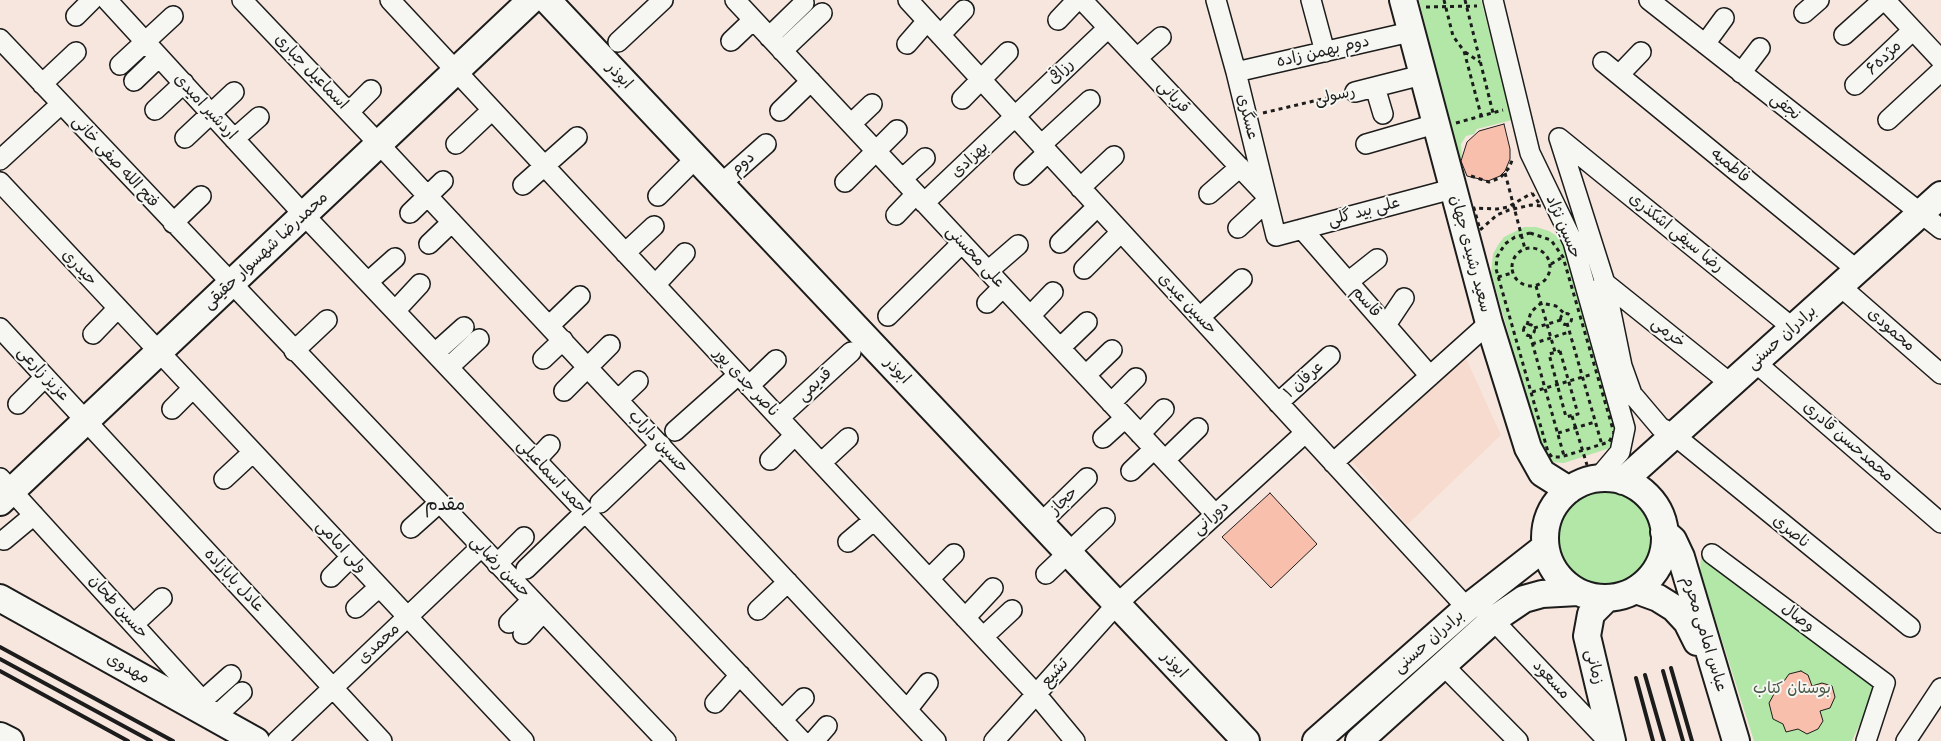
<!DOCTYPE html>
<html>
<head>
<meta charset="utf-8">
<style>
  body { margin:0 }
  canvas { display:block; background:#f7e6dd }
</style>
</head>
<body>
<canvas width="1941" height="741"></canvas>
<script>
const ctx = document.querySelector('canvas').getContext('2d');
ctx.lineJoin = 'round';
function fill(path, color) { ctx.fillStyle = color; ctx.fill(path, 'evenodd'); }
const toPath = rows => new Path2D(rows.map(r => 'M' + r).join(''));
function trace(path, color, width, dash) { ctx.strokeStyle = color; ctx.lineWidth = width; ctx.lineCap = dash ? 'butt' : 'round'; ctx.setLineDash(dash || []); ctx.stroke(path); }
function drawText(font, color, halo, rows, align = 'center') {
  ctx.font = font + ' Sriracha,"Playpen Sans Arabic",sans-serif'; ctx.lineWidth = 4; ctx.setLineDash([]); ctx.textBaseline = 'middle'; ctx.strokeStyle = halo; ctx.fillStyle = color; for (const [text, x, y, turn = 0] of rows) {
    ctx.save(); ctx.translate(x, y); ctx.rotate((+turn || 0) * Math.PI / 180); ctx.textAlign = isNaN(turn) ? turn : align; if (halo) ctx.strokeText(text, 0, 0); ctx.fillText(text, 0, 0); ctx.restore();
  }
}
const built = toPath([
  [1464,354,1501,435,1407,525,1349,458]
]);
const green = toPath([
  [1419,0,1481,0,1512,120,1477,129,1474,134,1466,136,1461,144,1462,158,1458,160],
  [1524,227,1536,227,1549,231,1560,238,1568,251,1619,428,1613,447,1564,463,1551,462,1541,448,1491,273,1493,254,1498,245,1504,237],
  '1554 539a51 51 0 1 1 102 0a51 51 0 1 1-102 0Z',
  [1701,557,1877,686,1852,741,1754,741,1700,571]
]);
const building = toPath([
  [1504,124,1510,149,1510,159,1505,171,1500,176,1488,181,1467,176,1461,161,1467,142,1479,131,1504,124],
  [1270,493,1317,544,1271,588,1222,537,1270,493],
  [1801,671,1808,675,1812,686,1822,683,1832,686,1835,697,1830,708,1820,711,1823,721,1818,729,1807,734,1798,729,1786,732,1783,724,1773,719,1769,703,1774,694,1773,686,1782,684,1789,674,1801,671]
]);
const path = toPath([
  [1444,0,1453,36,1464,51,1481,115],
  [1465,0,1493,113],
  [1426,7,1477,6],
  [1465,52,1480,62],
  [1263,113,1339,95],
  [1456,123,1503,110],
  [1505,173,1525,249],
  [1471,176,1489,182,1500,178,1509,168,1513,158],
  [1532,193,1541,206,1531,205,1509,210,1497,215,1480,230,1474,208,1497,209,1508,207,1532,193],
  [1530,233,1551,240,1563,257,1614,433,1609,442,1561,457,1552,457,1548,452,1496,269,1497,257,1505,244,1515,237,1530,233],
  '1512 267a19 19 0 1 1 38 0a19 19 0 1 1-38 0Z',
  [1551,264,1561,258],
  [1498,277,1512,273],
  [1536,286,1555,352],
  '1560.5 319a5.5 5.5 0 1 1 11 0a5.5 5.5 0 1 1-11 0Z',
  [1567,323,1602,445],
  '1523.5 330a5.5 5.5 0 1 1 11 0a5.5 5.5 0 1 1-11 0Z',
  [1527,325,1531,312,1541,303,1556,306,1565,314],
  [1534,328,1561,320],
  [1530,335,1564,456],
  [1532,344,1569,332],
  [1560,351,1578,414,1566,417,1549,354,1560,351],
  [1532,392,1593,374],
  [1572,416,1587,465],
  [1558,433,1595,422]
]);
const street = toPath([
  [107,0,304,215,802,741],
  [242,0,379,144,936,741],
  [390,0,1036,694,1075,741],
  [735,0,1215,514],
  [908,0,1467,608],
  [1082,0,1264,193],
  [1216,0,1236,72,1276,236,1452,189],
  [1311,0,1325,52],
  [1493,0,1530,153,1573,242,1625,428,1620,452,1598,478],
  [1649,0,1941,229],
  [1885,0,1941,60],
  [1804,13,1819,0],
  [76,16,92,0],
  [1058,20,1077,0],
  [940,35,964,10],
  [1844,35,1883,0],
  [769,37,804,3],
  [0,39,666,741],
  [731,41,753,20],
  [618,42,663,0],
  [907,44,927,21],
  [1705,44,1724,18],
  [782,51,822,13],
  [1137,58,1161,37],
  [1603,62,1857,270],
  [120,65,173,16],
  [1236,72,1410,32],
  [1741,73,1760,48],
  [1619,75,1641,52],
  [134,81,159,57],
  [42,84,76,52],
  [1855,85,1913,30],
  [1375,87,1383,114],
  [1355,92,1422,75],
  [962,99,1008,52],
  [155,110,184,83],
  [780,111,811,81],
  [349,112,371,90],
  [1888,120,1941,71],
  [851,124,872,104],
  [185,138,234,92],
  [1559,138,1605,283,1622,366,1632,394,1660,427,1674,435,1910,627],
  [1559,138,1793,328],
  [234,139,259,117],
  [456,144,492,110],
  [1366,144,1435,124],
  [1041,145,1090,100],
  [0,160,61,104],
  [1024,175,1048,152],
  [902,179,925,158],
  [0,182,524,741],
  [845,182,897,130],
  [721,184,766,144],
  [523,185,577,137],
  [1080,188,1114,156],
  [1209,194,1240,167],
  [658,196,696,158],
  [924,203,1108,28],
  [410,213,443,181],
  [896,215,916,194],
  [173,223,201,196],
  [1238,228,1267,201],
  [1302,229,1430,376],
  [1060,243,1097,207],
  [429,244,452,222],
  [625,253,654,226],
  [1084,269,1121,232],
  [988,271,1018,245],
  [368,282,395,258],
  [1348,282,1377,259],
  [655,285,685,253],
  [1840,286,1941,374],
  [1601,287,1605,283,1731,384],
  [987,303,1003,287],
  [395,311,420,284],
  [888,316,962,243],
  [1030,316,1053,292],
  [1200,317,1242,279],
  [1386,325,1404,298],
  [549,326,580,296],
  [0,328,382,741],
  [93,334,117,309],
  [1060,348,1087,322],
  [294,351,327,320],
  [435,353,464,327],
  [543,359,563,340],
  [1755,362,1941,523],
  [449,367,479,339],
  [1086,375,1112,350],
  [749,386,776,360],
  [564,391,610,345],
  [618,400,638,381],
  [1111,403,1136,378],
  [1278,403,1330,356],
  [18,404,45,377],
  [172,409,192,389],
  [779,418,851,352],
  [675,431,738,375],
  [1140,434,1164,409],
  [1103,438,1125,418],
  [536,460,550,445],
  [770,460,795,435],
  [1165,460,1198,428],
  [821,463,848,438],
  [1333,463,1489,323],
  [1131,471,1154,449],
  [0,478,213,712],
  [224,479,252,453],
  [600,503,661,445],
  [1041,523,1087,478],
  [411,528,439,503],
  [4,540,34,515],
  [848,542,874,520],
  [1712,554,1885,683,1866,741],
  [497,564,524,537],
  [526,569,585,512],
  [1046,574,1105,518],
  [331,577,351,557],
  [929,579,954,554],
  [356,608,379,587],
  [758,610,788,582],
  [965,618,993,588],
  [1493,620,1608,741],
  [509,623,532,600],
  [134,624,162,598],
  [523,634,543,612],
  [983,637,1012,610],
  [1444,666,1518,741],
  [203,700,231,675],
  [715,703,740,675],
  [907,710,928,683],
  [217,715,242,692],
  [782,720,804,698],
  [277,741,481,547],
  [814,741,827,726],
  [994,741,1117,604,1305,433],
  [1906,741,1941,688]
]);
const secondary = toPath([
  [547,0,1246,741],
  [1403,0,1489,323,1528,448,1542,473,1569,490],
  '1545 538a60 60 0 1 1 120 0a60 60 0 1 1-120 0Z',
  [1623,481,1941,195],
  [0,502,531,0],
  [1664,532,1673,540,1681,557,1736,741],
  [1636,590,1658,598,1674,608,1687,622,1697,642],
  [0,598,256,741],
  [1607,598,1591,614,1587,636,1612,741],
  [0,736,10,741],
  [1316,741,1467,608,1545,547],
  [1359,741,1493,620,1524,599,1542,594,1578,592]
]);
const rail = toPath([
  [0,647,173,741],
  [0,659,151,741],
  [1671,668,1692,741],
  [0,671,128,741],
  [1663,671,1683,741],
  [1645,675,1664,741],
  [1636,678,1653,741]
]);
const streetNames = [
  ["دوم بهمن زاده",1323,52,-13],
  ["مژده۶",1884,58,-44],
  ["اسماعیل جباری",311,72,46],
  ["رزاقی",1061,72,-44],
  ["ابوذر",619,76,47],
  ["رسولی",1335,96,-13],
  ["قربانی",1173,97,47],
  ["اردشیر امیدی",205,107,47],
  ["نجفی",1785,107,38],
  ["عسگری",1247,117,76],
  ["بهزادی",970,160,-43],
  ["فتح الله صفی خانی",115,162,47],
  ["دوم",743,164,-42],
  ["فاطمیه",1730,166,39],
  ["علی بید گلی",1364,212,-15],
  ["حسین نژاد",1563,227,67],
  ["رضا سیفی اشکذری",1676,233,39],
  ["محمدرضا شهسوار حقیقی",266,251,-43],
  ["سعید رشیدی جهان",1470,254,75],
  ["علی محسنی",975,257,47],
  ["حیدری",79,268,47],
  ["قاسم",1366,302,49],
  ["حسین عبدی",1187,304,47],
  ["محمودی",1891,330,41],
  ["خرمی",1668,333,39],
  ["برادران حسنی",1782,338,-42],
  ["ابوذر",897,371,47],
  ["عزیز زارعی",43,374,47],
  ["عرفان ۱",1304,380,-42],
  ["ناصر جدی پور",746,383,47],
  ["قدیمی",815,385,-43],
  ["حسین داراب",658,442,47],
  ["محمدحسن قادری",1848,442,41],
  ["احمد اسماعیلی",553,478,47],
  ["حجاز",1064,501,-44],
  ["دورانی",1211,518,-42],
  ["ناصری",1791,532,39],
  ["ولی امامی",341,547,47],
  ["حسن رضایی",500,567,46],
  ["عادل بابازاده",234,581,47],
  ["حسین طحان",118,607,48],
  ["وصال",1798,618,37],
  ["عباس امامی محرم",1704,634,73],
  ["برادران حسنی",1429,642,-41],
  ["محمدی",379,644,-43],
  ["ابوذر",1174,665,47],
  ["زمانی",1594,667,76],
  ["مهدوی",128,669,29],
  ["تشیع",1055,673,-48],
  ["مسعود",1551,680,47]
];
const parkNames = [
  ["بوستان کتاب",1792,689]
];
const neighbourhoodNames = [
  ["مقدم",445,505]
];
fill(built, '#f7dbce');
fill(green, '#b2e7a8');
fill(building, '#f8c0ac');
trace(building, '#1c1c1c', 1);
trace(street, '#1c1c1c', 22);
trace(secondary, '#1c1c1c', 30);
trace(path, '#1c1c1c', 3, [4, 4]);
trace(street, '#f6f6f2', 19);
trace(secondary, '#f6f6f2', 26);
trace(rail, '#1c1c1c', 4);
drawText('16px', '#1c1c1c', '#f6f6f2', streetNames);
drawText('16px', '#495946', '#f6f6f2', parkNames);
drawText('18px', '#1c1c1c', '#f6f6f2', neighbourhoodNames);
</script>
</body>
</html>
